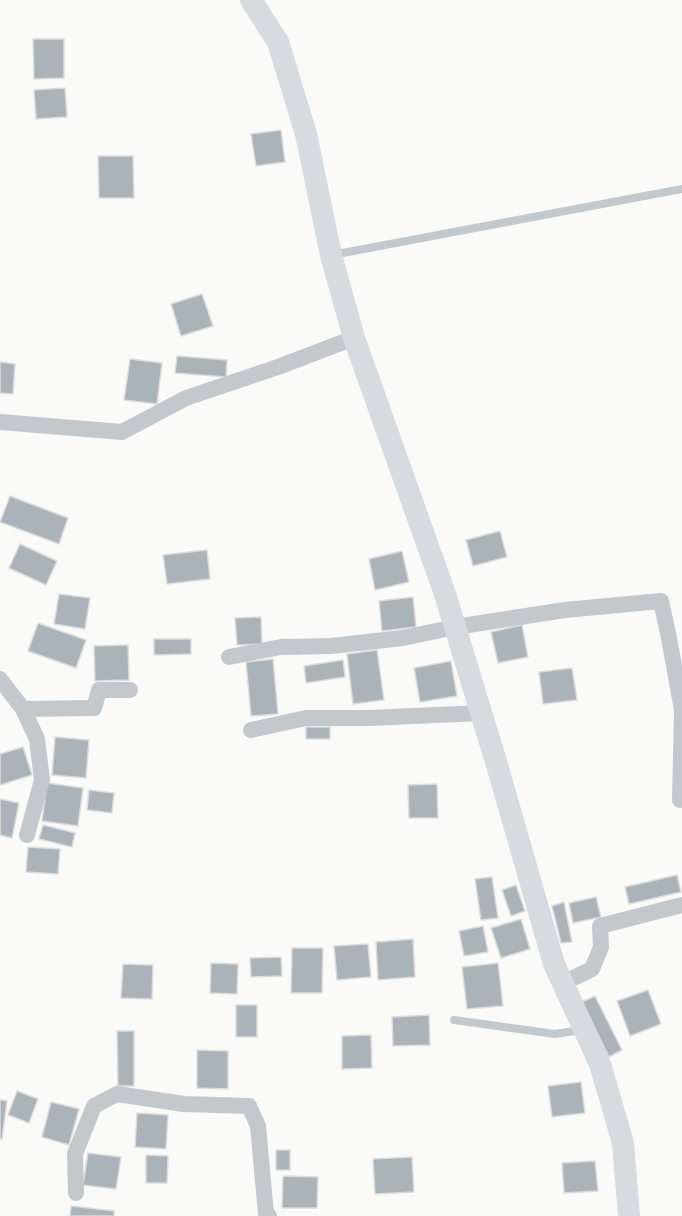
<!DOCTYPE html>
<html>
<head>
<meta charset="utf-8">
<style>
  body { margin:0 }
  canvas { display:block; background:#fafaf8 }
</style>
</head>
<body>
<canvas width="682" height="1216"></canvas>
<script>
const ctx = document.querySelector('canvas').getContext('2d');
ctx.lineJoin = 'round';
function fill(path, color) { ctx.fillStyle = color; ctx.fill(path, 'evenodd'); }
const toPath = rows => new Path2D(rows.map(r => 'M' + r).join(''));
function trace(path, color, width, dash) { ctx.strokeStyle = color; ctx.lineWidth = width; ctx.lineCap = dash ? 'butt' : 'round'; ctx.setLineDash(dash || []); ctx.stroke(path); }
const building = toPath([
  [33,39,64,39,64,78,34,79,33,39],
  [65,88,67,117,36,119,34,90,65,88],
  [281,130,285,162,256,166,251,134,281,130],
  [98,156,133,156,134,198,99,198,98,156],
  [202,294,213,326,181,336,171,304,202,294],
  [177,356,227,360,226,377,175,373,177,356],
  [130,359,162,363,157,404,124,400,130,359],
  [0,362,15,364,13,394,0,393,0,362],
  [10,496,68,518,59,544,0,522,10,496],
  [500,531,507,557,473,566,466,540,500,531],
  [20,544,57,561,46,585,9,568,20,544],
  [207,550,210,579,167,584,163,555,207,550],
  [402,551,409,582,375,590,369,559,402,551],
  [59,594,90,598,85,629,54,624,59,594],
  [413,597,416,627,382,631,379,601,413,597],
  [261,617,262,644,237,645,235,618,261,617],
  [38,623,86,640,76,668,28,651,38,623],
  [522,625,528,657,498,663,491,632,522,625],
  [154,639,191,639,191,654,154,655,154,639],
  [128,645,129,680,95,681,94,646,128,645],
  [377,650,384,700,353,704,347,654,377,650],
  [273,659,278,714,251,716,246,662,273,659],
  [343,660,345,677,306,683,304,666,343,660],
  [451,661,457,696,420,702,414,668,451,661],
  [572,668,577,700,543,704,539,672,572,668],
  [306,727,330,727,330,739,306,739,306,727],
  [55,737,89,740,86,778,52,775,55,737],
  [23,747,32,775,0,785,0,754,23,747],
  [47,783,83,788,78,826,42,821,47,783],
  [437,784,438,818,409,818,408,785,437,784],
  [89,790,114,793,112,813,87,810,89,790],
  [0,799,19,803,12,838,0,835,0,799],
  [43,825,75,833,72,847,39,839,43,825],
  [28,847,60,849,58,874,26,872,28,847],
  [677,875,681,892,629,904,625,887,677,875],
  [492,877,498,918,481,920,475,879,492,877],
  [516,885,525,911,511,916,502,890,516,885],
  [596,897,601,917,573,923,569,903,596,897],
  [564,902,572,942,561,943,552,906,564,902],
  [521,919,530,949,501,958,491,928,521,919],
  [483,926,488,952,464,956,459,931,483,926],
  [413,939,415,977,378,980,376,942,413,939],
  [368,944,371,977,337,980,334,946,368,944],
  [292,948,323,948,322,993,291,993,292,948],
  [281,957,282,976,251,977,250,958,281,957],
  [211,963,238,964,237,994,210,993,211,963],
  [498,963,503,1006,467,1009,462,967,498,963],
  [123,964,153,965,152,999,121,998,123,964],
  [648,990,661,1024,630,1036,617,1001,648,990],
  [595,996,622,1050,609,1057,582,1002,595,996],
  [236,1005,257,1005,257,1037,236,1037,236,1005],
  [429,1015,430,1045,393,1046,392,1017,429,1015],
  [117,1031,134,1031,134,1086,118,1086,117,1031],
  [371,1035,372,1068,342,1069,342,1036,371,1035],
  [197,1050,228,1051,228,1089,197,1088,197,1050],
  [581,1082,585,1113,552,1117,548,1086,581,1082],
  [17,1091,38,1099,29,1123,8,1115,17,1091],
  [0,1100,7,1101,2,1139,0,1139,0,1100],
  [51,1102,79,1109,69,1145,42,1137,51,1102],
  [137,1113,168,1115,166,1149,135,1147,137,1113],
  [276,1150,290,1150,290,1170,276,1170,276,1150],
  [88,1153,121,1157,116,1189,83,1185,88,1153],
  [146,1155,168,1156,167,1183,146,1183,146,1155],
  [412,1157,414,1192,375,1194,373,1159,412,1157],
  [595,1161,598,1191,564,1193,562,1163,595,1161],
  [283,1176,318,1177,317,1208,282,1208,283,1176],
  [71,1206,114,1211,114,1216,70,1216,71,1206]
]);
const lane = toPath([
  [332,255,682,189],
  [454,1020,555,1034,581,1030]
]);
const street = toPath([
  [0,422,122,432,186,398,278,367,354,338],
  [229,657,281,647,331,646,403,638,455,627,565,610,661,601,669,638,682,710,680,800],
  [0,679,23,709,94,708,99,690,130,690],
  [23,709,37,739,42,780,27,835],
  [251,730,306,718,369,718,481,713],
  [563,983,592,969,601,947,600,926,682,905],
  [76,1193,75,1154,94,1106,117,1094,184,1104,249,1106,258,1126,266,1214,269,1216]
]);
const secondary = toPath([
  [251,0,278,42,306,134,331,255,354,338,445,594,497,765,554,964,600,1064,623,1143,629,1216]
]);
fill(building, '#aab3b9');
trace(building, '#dcdcda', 1.5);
trace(lane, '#c3c8cc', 8);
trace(street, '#c3c8cc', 16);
trace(secondary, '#d6dbdf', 22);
</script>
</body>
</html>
